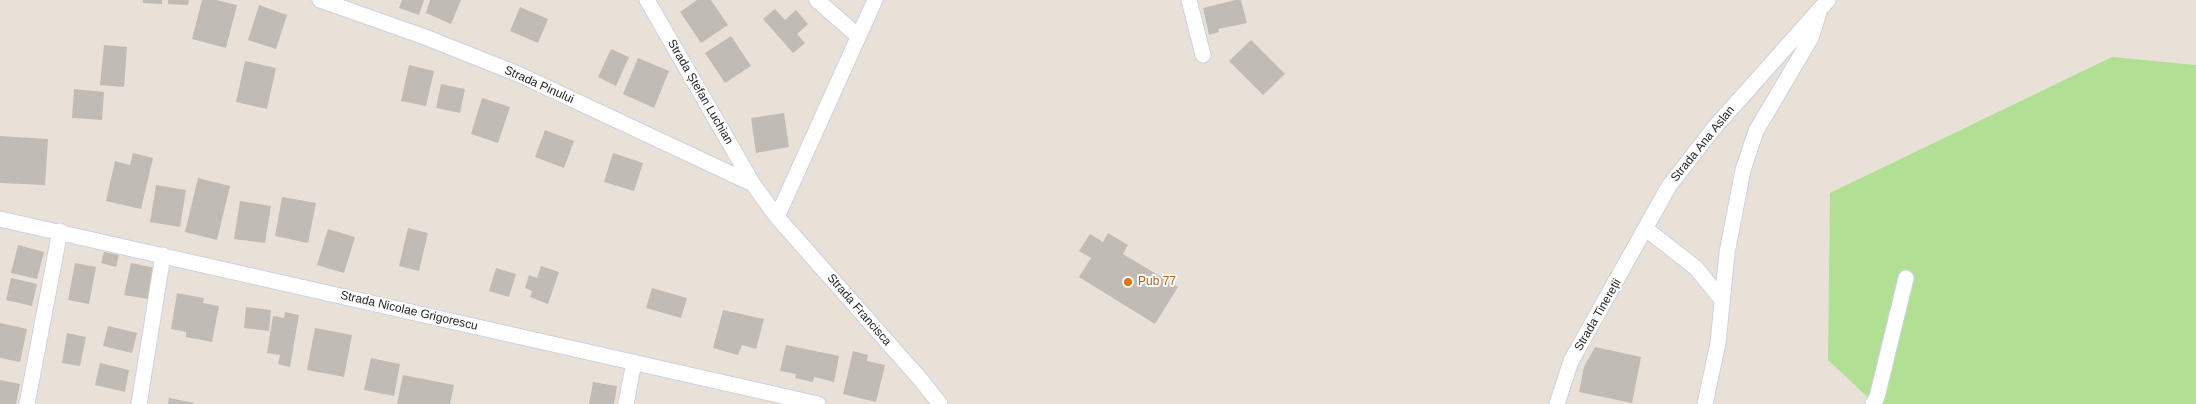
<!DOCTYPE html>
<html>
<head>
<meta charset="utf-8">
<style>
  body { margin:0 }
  canvas { display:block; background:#e9e1d8 }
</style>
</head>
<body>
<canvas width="2196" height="404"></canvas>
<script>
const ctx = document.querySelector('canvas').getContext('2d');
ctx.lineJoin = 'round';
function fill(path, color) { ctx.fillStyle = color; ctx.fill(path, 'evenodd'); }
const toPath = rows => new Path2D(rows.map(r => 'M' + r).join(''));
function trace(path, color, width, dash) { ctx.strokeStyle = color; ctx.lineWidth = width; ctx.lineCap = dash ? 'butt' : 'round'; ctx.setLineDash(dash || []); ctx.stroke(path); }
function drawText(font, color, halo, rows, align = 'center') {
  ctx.font = font + ' Arial,sans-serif'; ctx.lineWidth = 4; ctx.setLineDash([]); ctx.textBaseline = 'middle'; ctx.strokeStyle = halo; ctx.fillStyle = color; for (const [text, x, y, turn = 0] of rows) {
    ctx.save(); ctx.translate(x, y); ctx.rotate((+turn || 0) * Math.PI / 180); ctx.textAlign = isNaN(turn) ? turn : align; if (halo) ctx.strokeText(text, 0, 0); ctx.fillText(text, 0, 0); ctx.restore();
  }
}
const green = toPath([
  [2112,57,2196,65,2196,404,1875,404,1828,360,1830,193]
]);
const building = toPath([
  [143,0,162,0,162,4,143,3],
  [168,0,189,0,188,5,168,4],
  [202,0,216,0,237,5,226,48,192,39],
  [402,0,424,0,419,15,399,8],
  [430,0,461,0,451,24,426,13],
  [697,0,711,0,728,25,701,43,680,12],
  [1236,0,1241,0,1247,23,1218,29,1219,32,1209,35,1203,8],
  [259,5,287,15,276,49,248,40],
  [520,7,548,19,538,43,510,31],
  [775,9,785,20,796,10,808,24,797,34,805,43,793,53,763,19],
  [731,36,751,66,725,83,705,53],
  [1251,40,1285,74,1263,95,1229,61],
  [104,45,127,47,124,87,100,85],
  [611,49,629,57,616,86,598,77],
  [638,58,669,71,654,108,623,94],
  [245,61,276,68,267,109,236,102],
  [409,65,434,71,426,106,401,101],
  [441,84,465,89,460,113,436,108],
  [74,89,104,92,102,120,72,118],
  [482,98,510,107,498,143,471,134],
  [784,113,789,147,756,153,751,118],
  [545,130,574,141,564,168,535,157],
  [0,136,48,139,45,185,0,183],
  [133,153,153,158,141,209,106,201,115,161,130,165],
  [613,153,643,163,634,191,604,182],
  [198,178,230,186,217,240,185,232],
  [156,185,186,190,180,227,150,222],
  [282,197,316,203,308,243,275,236],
  [240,201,271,206,265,243,234,239],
  [408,228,428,233,419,271,399,266],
  [328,229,355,237,344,273,317,265],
  [1108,233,1128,245,1123,254,1178,287,1155,324,1079,277,1091,258,1079,251,1090,234,1103,242],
  [18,245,44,252,37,279,11,273],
  [104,252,119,255,116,267,101,263],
  [75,263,96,267,89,304,68,300],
  [131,263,155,268,148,299,124,295],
  [541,266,559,272,548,304,530,297,532,291,525,288,529,275,537,278],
  [496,268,516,274,509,297,489,291],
  [11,278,37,284,32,306,6,300],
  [652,288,687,298,681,318,646,308],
  [177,293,204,298,203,303,219,306,212,342,186,337,186,332,171,329],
  [246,307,271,310,269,331,244,328],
  [723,310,764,319,756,349,742,345,738,355,713,348],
  [285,312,299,315,290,367,278,364,280,355,267,353,273,316,284,318],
  [0,323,27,329,20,362,0,358],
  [108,326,137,333,132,353,103,346],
  [315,328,352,335,344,377,307,370],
  [67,333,86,337,80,366,62,363],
  [786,345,839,356,834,382,814,377,813,382,795,378,796,374,780,371],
  [1595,347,1641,357,1632,403,1579,392,1584,367],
  [853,351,868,355,867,361,885,365,876,402,843,394],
  [371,358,400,364,394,396,364,390],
  [100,363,129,370,125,392,95,385],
  [403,375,454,385,450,404,397,404],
  [0,380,20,384,16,404,0,404],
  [593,382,617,386,614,404,589,404],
  [169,398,194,403,193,404,168,404]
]);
const street = toPath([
  [320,0,425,37,518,74,753,184],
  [647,0,753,184,777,217,921,380,940,404],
  [817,0,858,36],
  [1189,0,1203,55],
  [777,217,875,0],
  [0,219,818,404],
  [1646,229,1696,268,1722,300],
  [27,404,60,231],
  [139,404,163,255],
  [626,404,634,362],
  [1557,404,1571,361,1669,186,1714,128,1820,9],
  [1705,404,1718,343,1727,253,1743,170,1756,131,1811,38,1820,9,1828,0],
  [1873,404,1877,397,1906,278]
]);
const markers = [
  [1128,282,5,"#e8710a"]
];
const streetNames = [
  ["Strada Pinului",539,85,24],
  ["Strada Ștefan Luchian",700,92,60],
  ["Strada Ana Aslan",1703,144,-51],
  ["Strada Francisca",859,310,49],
  ["Strada Nicolae Grigorescu",409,311,13],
  ["Strada Tinereții",1598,315,-60]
];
const foodNames = [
  ["Pub 77",1138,282]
];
fill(green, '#b1e094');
fill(building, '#c1bbb5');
trace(street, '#cdd1e0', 17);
trace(street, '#fff', 15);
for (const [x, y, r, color] of markers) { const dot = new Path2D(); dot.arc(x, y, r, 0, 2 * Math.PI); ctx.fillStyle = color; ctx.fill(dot); trace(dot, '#fff', 2); }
drawText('12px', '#262626', '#fff', streetNames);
drawText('12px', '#c56008', '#fff', foodNames, 'left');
</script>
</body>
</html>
